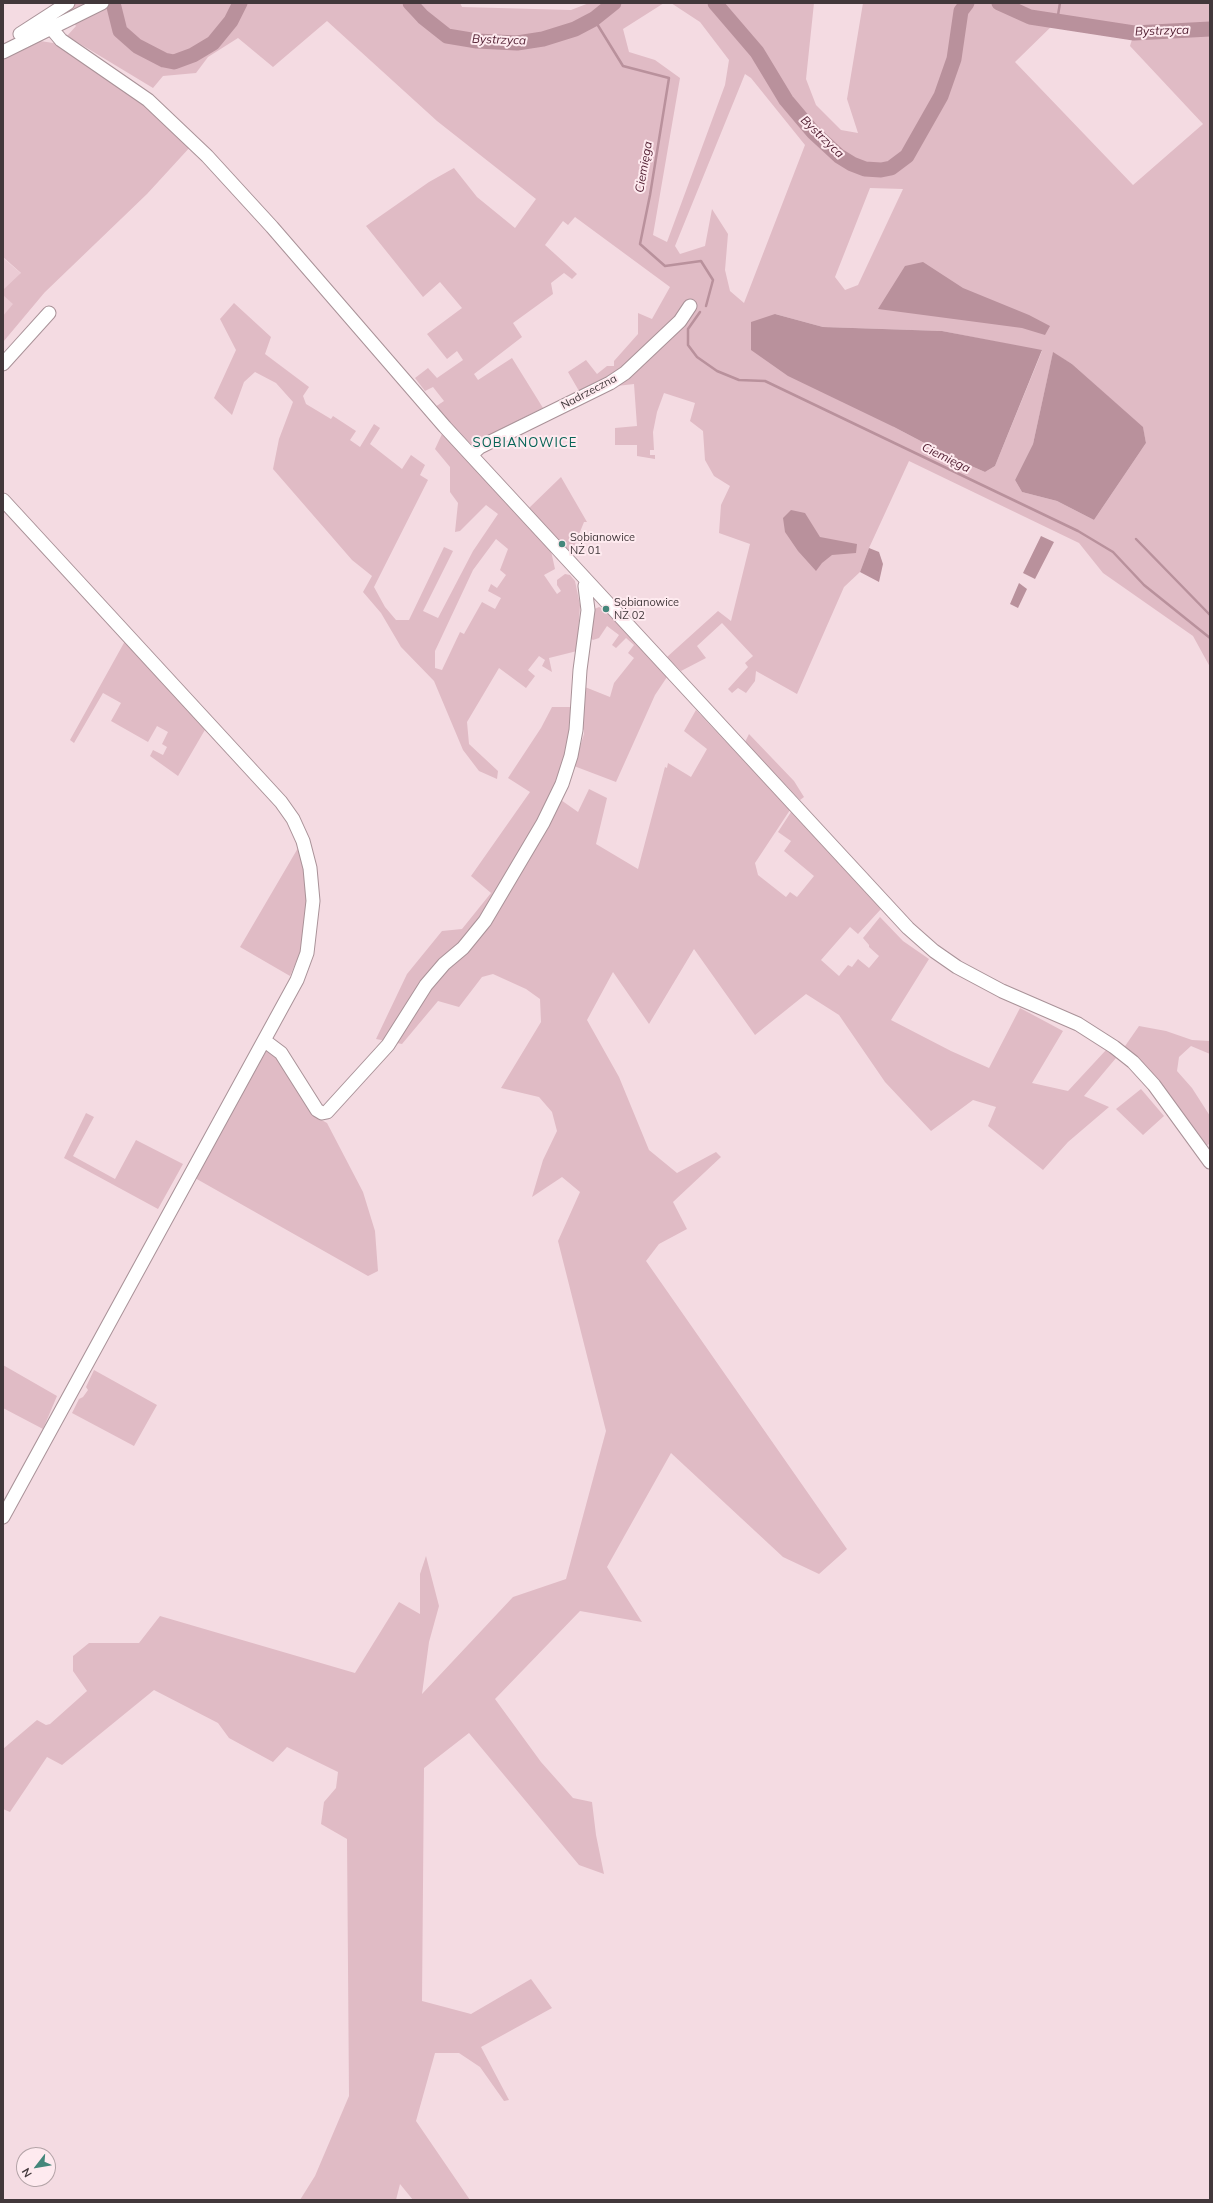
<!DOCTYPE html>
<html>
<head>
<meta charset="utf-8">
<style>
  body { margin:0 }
  #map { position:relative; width:1213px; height:2203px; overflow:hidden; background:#f4dbe2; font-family:Mulish,sans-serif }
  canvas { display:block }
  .frame { position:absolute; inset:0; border:4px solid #42383b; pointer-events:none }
  .north { position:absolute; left:16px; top:2147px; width:40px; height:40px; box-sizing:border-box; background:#feeaef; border:1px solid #b3a3a7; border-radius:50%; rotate:239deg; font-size:11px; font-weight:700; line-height:16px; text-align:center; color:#42383b }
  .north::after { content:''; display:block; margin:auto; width:14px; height:18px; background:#44877b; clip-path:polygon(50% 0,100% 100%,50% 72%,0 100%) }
</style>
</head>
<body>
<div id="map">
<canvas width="1213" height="2203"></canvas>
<div class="frame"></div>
<div class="north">N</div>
</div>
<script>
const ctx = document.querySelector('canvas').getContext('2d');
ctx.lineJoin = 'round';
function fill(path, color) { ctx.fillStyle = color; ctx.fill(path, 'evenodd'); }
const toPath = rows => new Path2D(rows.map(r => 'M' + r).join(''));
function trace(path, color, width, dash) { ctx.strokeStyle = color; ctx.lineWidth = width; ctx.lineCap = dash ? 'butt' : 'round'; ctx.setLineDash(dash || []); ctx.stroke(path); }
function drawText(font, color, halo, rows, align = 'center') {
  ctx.font = font + ' Mulish,sans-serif'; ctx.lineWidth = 4; ctx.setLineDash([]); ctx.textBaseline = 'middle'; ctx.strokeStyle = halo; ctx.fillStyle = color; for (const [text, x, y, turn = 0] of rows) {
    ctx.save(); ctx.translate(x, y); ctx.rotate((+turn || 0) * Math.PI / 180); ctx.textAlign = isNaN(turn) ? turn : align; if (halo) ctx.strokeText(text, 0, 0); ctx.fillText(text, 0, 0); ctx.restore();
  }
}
const built = toPath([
  [3,258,44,293,3,342]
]);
const green = toPath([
  [68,3,460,3,462,7,571,10,589,3,664,3,623,29,629,52,655,60,680,78,653,235,667,242,725,85,729,60,700,22,671,3,814,3,806,79,816,105,841,130,858,133,847,99,863,3,1210,3,1210,667,1193,636,1103,573,1079,543,909,461,869,548,860,572,844,587,797,694,756,671,755,681,746,693,738,688,732,693,728,689,748,667,745,663,753,656,722,623,697,646,706,658,681,671,667,657,718,611,731,621,750,544,719,533,721,505,730,486,714,476,705,460,703,431,690,421,695,403,664,393,657,412,653,432,654,450,650,450,650,455,655,455,655,459,637,456,637,445,615,445,615,428,637,426,634,384,617,386,615,374,579,391,568,372,586,360,597,374,607,366,614,366,614,361,638,334,638,313,652,319,670,287,575,217,568,225,563,221,545,245,577,274,572,279,564,273,551,283,553,294,513,323,522,337,474,374,478,380,512,358,543,408,471,444,435,407,444,401,433,387,425,391,415,378,428,368,437,378,463,360,457,351,447,359,427,334,462,308,440,282,423,297,366,226,429,182,454,168,477,197,515,228,536,199,437,121,327,21,273,67,238,38,208,57,196,73,163,76,153,88,67,36,76,26,63,7],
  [1057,21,1134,33,1130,46,1203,124,1133,185,1015,62],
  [745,74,751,78,805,145,744,303,730,291,725,270,728,234,712,209,705,246,680,254,675,246],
  [870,188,903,189,858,285,845,290,835,277],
  [775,314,823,327,942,331,1042,351,995,466,985,472,953,458,894,427],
  [1053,353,1072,364,1143,428,1146,443,1094,520,1057,501,1022,492,1015,480,1033,444],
  [40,41,60,44,139,97,191,146,147,194,44,293,3,342,3,316,13,304,3,295,3,290,21,273,3,257,3,58,28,44],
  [234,303,271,337,265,354,309,387,303,396,306,404,331,419,333,416,356,431,350,440,360,447,374,424,380,428,370,444,402,469,411,455,425,465,420,475,428,480,374,587,385,607,396,620,409,620,444,547,453,551,423,611,438,618,473,551,498,514,486,505,460,531,455,532,458,503,450,492,450,467,435,449,442,434,551,551,555,569,544,575,557,594,561,591,557,585,557,580,565,574,570,575,575,581,580,605,577,651,549,658,552,672,542,666,545,660,539,656,528,670,535,676,526,688,499,668,467,722,469,744,498,771,497,779,479,771,463,750,434,681,401,647,381,613,363,592,372,576,352,560,273,469,279,439,293,402,276,383,255,372,244,382,232,415,214,398,236,350,220,319],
  [496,539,508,549,500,570,506,575,497,588,491,584,488,591,501,598,495,609,482,602,464,634,460,632,442,670,435,668,435,651,473,570],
  [561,477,587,522,584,522,571,554,529,508],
  [599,607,604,609,667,677,655,695,616,782,574,766,584,734,584,730,581,728,585,687,610,697,614,683,634,658,628,653,634,645,626,638,616,648,612,645,619,635,607,626,599,638,593,640,587,636,592,610],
  [125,641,206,728,178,776,150,756,153,750,163,755,167,747,162,744,168,732,157,726,148,742,111,721,121,703,103,693,74,743,70,740],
  [552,707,573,707,568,749,551,793,578,812,589,789,607,798,596,844,638,869,665,767,667,768,668,763,691,777,707,749,684,731,696,710,790,810,755,863,758,875,786,897,790,892,797,897,814,876,784,851,791,841,778,832,791,812,881,909,858,934,850,927,821,960,839,976,848,965,852,967,858,959,869,968,879,956,869,947,869,945,863,938,880,917,903,941,929,959,891,1020,951,1051,989,1068,1020,1008,1063,1031,1032,1083,1068,1091,1106,1050,1116,1058,1084,1096,1109,1107,1068,1142,1043,1170,988,1126,996,1107,973,1100,931,1131,885,1082,839,1015,806,994,755,1035,694,949,649,1024,613,972,587,1020,619,1077,649,1150,677,1173,716,1152,721,1157,673,1202,687,1229,659,1244,646,1261,847,1549,819,1574,783,1557,671,1453,607,1567,642,1622,580,1611,495,1699,541,1762,573,1798,592,1802,596,1835,604,1874,579,1865,469,1733,424,1768,422,2001,471,2014,531,1979,552,2008,481,2047,509,2100,504,2101,480,2067,459,2053,435,2053,416,2121,470,2200,413,2200,400,2184,396,2200,300,2200,315,2176,349,2096,347,1839,321,1824,324,1802,336,1788,338,1772,287,1747,273,1762,229,1738,218,1723,154,1690,62,1765,47,1757,10,1812,3,1809,3,1749,37,1720,46,1725,50,1724,87,1691,73,1671,73,1656,89,1643,139,1643,160,1616,355,1673,399,1602,420,1614,420,1574,426,1556,439,1606,429,1642,422,1694,513,1597,566,1579,606,1431,558,1241,580,1192,562,1177,532,1197,543,1160,557,1131,552,1112,539,1097,501,1088,541,1022,540,999,526,989,493,974,482,977,459,1007,438,1001,402,1044,376,1039,407,974,442,931,462,929,491,893,471,876,530,792,508,778,541,728],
  [749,734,794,781,804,797,800,800,745,742],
  [298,848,305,878,307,902,304,944,290,976,240,947],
  [1139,1026,1166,1031,1192,1040,1210,1041,1210,1054,1191,1046,1179,1057,1177,1071,1192,1088,1210,1116,1210,1143,1204,1148,1123,1049],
  [269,1046,311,1105,318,1118,327,1123,363,1192,375,1231,378,1271,368,1276,195,1178],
  [1141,1089,1164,1116,1143,1135,1116,1109],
  [86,1113,94,1117,73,1156,115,1179,136,1140,183,1164,158,1209,64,1158],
  [3,1365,57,1396,43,1429,3,1408],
  [94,1370,157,1405,134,1446,72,1413,79,1399,83,1397,88,1390,86,1387]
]);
const water = toPath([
  [923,262,963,288,1029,315,1050,326,1045,335,1022,328,878,309,905,266],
  [775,314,823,327,942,331,1042,350,995,466,985,472,953,458,894,427,788,376,751,350,751,322],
  [1053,352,1072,364,1143,427,1146,443,1094,520,1057,501,1022,492,1015,480,1033,444],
  [791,510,805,513,820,537,857,544,856,553,832,555,822,563,816,571,798,551,785,532,783,518],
  [1041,536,1054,542,1035,579,1023,573],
  [869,548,879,552,883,564,879,582,860,572],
  [1019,583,1027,589,1018,608,1010,604]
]);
const stream = toPath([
  [594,19,623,66,669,78,650,195,640,244,665,266,701,261,713,280,706,306],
  [1057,21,1060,3],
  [700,312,688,329,688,345,697,357,717,371,739,380,765,381,1078,531,1113,552,1144,585,1210,638],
  [1136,539,1210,615]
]);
const river = toPath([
  [113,3,120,31,137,46,164,60,174,62,193,55,213,43,231,21,240,3],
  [410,3,423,17,447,36,477,41,517,43,543,39,575,29,594,19,614,3],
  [715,3,757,52,786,100,813,132,839,156,852,164,865,169,881,170,891,168,907,156,941,96,954,59,961,11,967,3],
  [999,3,1030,17,1134,33,1210,29]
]);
const minor = toPath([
  [51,28,61,40,148,100,207,156,272,227,445,427,908,928,934,951,957,967,1002,991,1078,1024,1114,1047,1133,1062,1154,1085,1210,1162],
  [20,34,68,3],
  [3,52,102,3],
  [3,364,49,313],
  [471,455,480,447,610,383,625,373,680,321,690,306],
  [3,500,281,802,293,819,303,841,310,868,313,901,307,953,297,980,3,1517],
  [265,1041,281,1053,317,1110,322,1113,327,1112,388,1045,426,985,444,964,463,948,485,921,543,823,562,784,571,756,576,730,580,670,588,610,585,586,587,581]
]);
const markers = [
  [562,544,4,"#44877b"],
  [606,609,4,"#44877b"]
];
const streetNames = [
  ["Nadrzeczna",589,392,-28]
];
const poiNames = [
  ["Sobianowice",570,538],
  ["NŻ 01",570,551],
  ["Sobianowice",614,603],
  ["NŻ 02",614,616]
];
const waterNames = [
  ["Bystrzyca",1162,31,-2],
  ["Bystrzyca",499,40,2],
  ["Bystrzyca",822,137,44],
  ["Ciemięga",644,167,-80],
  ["Ciemięga",946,458,26]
];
const quarterNames = [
  ["SOBIANOWICE",525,443]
];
fill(built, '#ebcbd4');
fill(green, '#e0bbc5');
fill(water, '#b9919c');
trace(stream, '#b9919c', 2.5);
trace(river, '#b9919c', 15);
trace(minor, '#a99298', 15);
trace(minor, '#fff', 13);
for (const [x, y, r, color] of markers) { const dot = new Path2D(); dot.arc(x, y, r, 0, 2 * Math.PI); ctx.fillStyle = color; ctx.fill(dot); trace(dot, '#feeaef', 1.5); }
drawText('11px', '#42383b', '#feeaef', streetNames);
drawText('11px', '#42383b', '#feeaef', poiNames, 'left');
drawText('italic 12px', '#4f1c2f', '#feeaef', waterNames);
ctx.letterSpacing = '1px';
drawText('13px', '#076457', '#feeaef', quarterNames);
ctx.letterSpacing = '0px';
</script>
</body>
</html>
